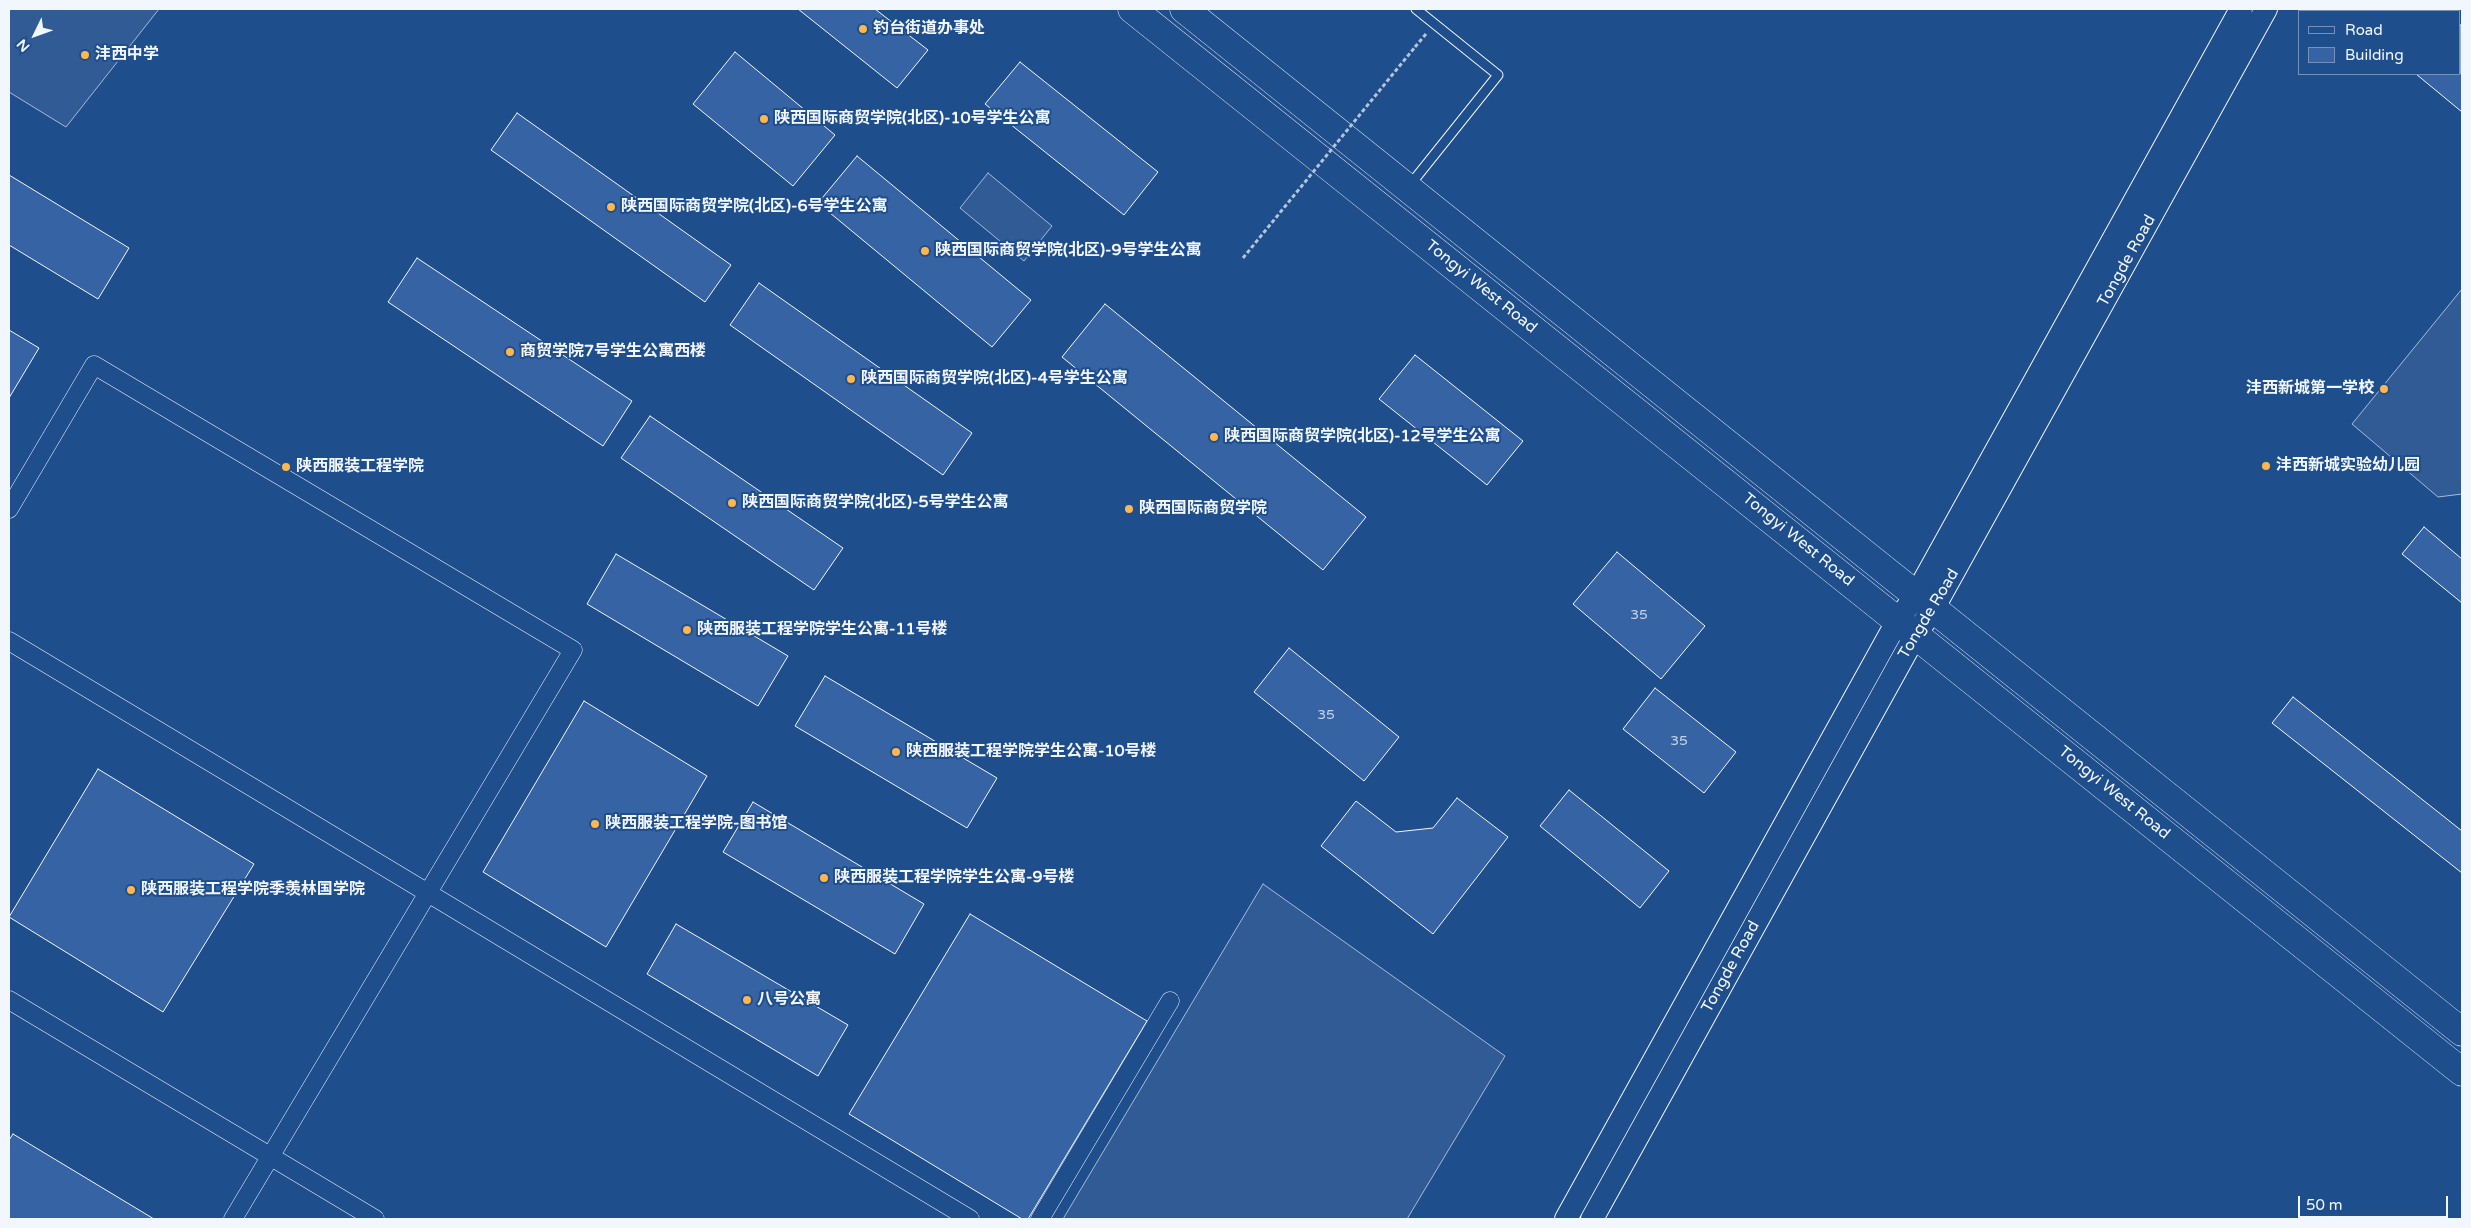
<!DOCTYPE html>
<html>
<head>
<meta charset="utf-8">
<style>
  body { margin:0 }
  #map { position:relative; width:2471px; height:1228px; overflow:hidden; background:#1f4e8c; font-family:"Varela Round",sans-serif }
  canvas { display:block }
  .frame { position:absolute; inset:0; border:10px solid #f2f6ff; pointer-events:none }
  .legend { position:absolute; left:2298px; top:10px; width:162px; height:65px; box-sizing:border-box; background:#1f4e8c; border:1px solid #7391ba; margin:0; padding:6px 9px; list-style:none; font-size:15px; color:#f2f6ff }
  .legend li { display:flex; align-items:center; gap:10px; height:25px }
  .legend b { width:25px; border:1px solid #7391ba }
  .north { position:absolute; left:10px; top:10px; width:50px; height:50px; -webkit-text-stroke:4px #1f4e8c; paint-order:stroke; rotate:228deg; font-size:14px; font-weight:700; line-height:20px; text-align:center; color:#f2f6ff }
  .north::after { content:''; display:block; margin:auto; width:18px; height:22px; background:#f2f6ff; clip-path:polygon(50% 0,100% 100%,50% 72%,0 100%) }
  .scale { position:absolute; left:2298px; top:1196px; width:150px; height:22px; box-sizing:border-box; border:2px solid #f2f6ff; border-top:0; padding-left:6px; font-size:15px; line-height:18px; white-space:nowrap; color:#f2f6ff; -webkit-text-stroke:4px #1f4e8c; paint-order:stroke }
</style>
</head>
<body>
<div id="map">
<canvas width="2471" height="1228"></canvas>
<div class="frame"></div>
<ul class="legend">
<li><b style="height:6px;background:#1f4e8c"></b>Road</li>
<li><b style="height:14px;background:#3563a3"></b>Building</li>
</ul>
<div class="north">N</div>
<div class="scale">50 m</div>
</div>
<script>
const ctx = document.querySelector('canvas').getContext('2d');
ctx.lineJoin = 'round';
function fill(path, color) { ctx.fillStyle = color; ctx.fill(path, 'evenodd'); }
const toPath = rows => new Path2D(rows.map(r => 'M' + r).join(''));
function trace(path, color, width, dash) { ctx.strokeStyle = color; ctx.lineWidth = width; ctx.lineCap = dash ? 'butt' : 'round'; ctx.setLineDash(dash || []); ctx.stroke(path); }
function drawText(font, color, halo, rows, align = 'center') {
  ctx.font = font + ' "Varela Round","Noto Sans SC",sans-serif'; ctx.lineWidth = 4; ctx.setLineDash([]); ctx.textBaseline = 'middle'; ctx.strokeStyle = halo; ctx.fillStyle = color; for (const [text, x, y, turn = 0] of rows) {
    ctx.save(); ctx.translate(x, y); ctx.rotate((+turn || 0) * Math.PI / 180); ctx.textAlign = isNaN(turn) ? turn : align; if (halo) ctx.strokeText(text, 0, 0); ctx.fillText(text, 0, 0); ctx.restore();
  }
}
const built = toPath([
  [9,9,159,9,66,127,9,92,9,9],
  [988,173,1052,226,1024,261,960,208,988,173],
  [2462,289,2462,494,2438,497,2352,424,2462,289],
  [1263,884,1505,1056,1407,1219,1063,1219,1263,884]
]);
const building = toPath([
  [798,9,875,9,928,50,897,88,798,9],
  [2462,23,2462,112,2416,74,2460,74,2460,26,2462,23],
  [735,52,835,135,793,186,693,104,735,52],
  [1020,62,1158,172,1124,215,985,104,1020,62],
  [517,113,731,265,705,302,491,150,517,113],
  [857,156,1031,300,992,347,818,203,857,156],
  [9,175,129,248,98,299,9,245,9,175],
  [417,258,632,401,603,446,388,302,417,258],
  [759,283,972,433,943,475,730,325,759,283],
  [1105,304,1366,517,1323,570,1062,357,1105,304],
  [9,330,39,348,9,398,9,330],
  [1415,355,1523,441,1487,485,1379,399,1415,355],
  [650,416,843,548,814,590,621,458,650,416],
  [2424,527,2462,559,2462,603,2402,554,2424,527],
  [1617,552,1705,626,1661,679,1573,604,1617,552],
  [616,554,788,656,758,706,587,604,616,554],
  [1289,648,1399,737,1364,781,1254,692,1289,648],
  [825,676,997,778,967,828,795,726,825,676],
  [1655,688,1736,752,1704,793,1623,729,1655,688],
  [2293,697,2462,831,2462,873,2272,723,2293,697],
  [584,701,707,776,606,947,483,872,584,701],
  [98,769,254,864,163,1012,9,917,98,769],
  [1569,790,1669,871,1640,908,1540,826,1569,790],
  [1457,798,1508,837,1433,934,1321,846,1356,801,1396,832,1433,828,1457,798],
  [753,802,924,904,895,954,723,852,753,802],
  [970,914,1147,1021,1028,1219,1022,1219,849,1114,970,914],
  [676,924,848,1025,818,1076,647,974,676,924],
  [13,1134,154,1219,9,1219,9,1140,13,1134]
]);
const path = toPath([
  [1415,47,1426,34]
]);
const service = toPath([
  [1410,185,1498,75,1416,9]
]);
const minor = toPath([
  [9,509,94,365,573,650,233,1219],
  [9,641,970,1219],
  [9,1000,375,1219],
  [1040,1219,1170,1001]
]);
const tertiary = toPath([
  [1566,1219,1898,620,1916,595,2241,9],
  [1592,1219,1916,634,1933,609,2266,9]
]);
const primary = toPath([
  [1132,9,2462,1072],
  [1184,9,2462,1032]
]);
const pathBridge = toPath([
  [1243,258,1415,47]
]);
const markers = [
  [863,29,5,"#ffb74d"],
  [85,55,5,"#ffb74d"],
  [764,119,5,"#ffb74d"],
  [611,207,5,"#ffb74d"],
  [925,251,5,"#ffb74d"],
  [510,352,5,"#ffb74d"],
  [851,379,5,"#ffb74d"],
  [2384,389,5,"#ffb74d"],
  [1214,437,5,"#ffb74d"],
  [2266,466,5,"#ffb74d"],
  [286,467,5,"#ffb74d"],
  [732,503,5,"#ffb74d"],
  [1129,509,5,"#ffb74d"],
  [687,630,5,"#ffb74d"],
  [896,752,5,"#ffb74d"],
  [595,824,5,"#ffb74d"],
  [824,878,5,"#ffb74d"],
  [131,890,5,"#ffb74d"],
  [747,1000,5,"#ffb74d"]
];
const numberNames = [
  ["35",1639,615],
  ["35",1326,715],
  ["35",1679,741]
];
const poiNames = [
  ["钓台街道办事处",873,29],
  ["沣西中学",95,55],
  ["陕西国际商贸学院(北区)-10号学生公寓",774,119],
  ["陕西国际商贸学院(北区)-6号学生公寓",621,207],
  ["陕西国际商贸学院(北区)-9号学生公寓",935,251],
  ["商贸学院7号学生公寓西楼",520,352],
  ["陕西国际商贸学院(北区)-4号学生公寓",861,379],
  ["沣西新城第一学校",2374,389,"right"],
  ["陕西国际商贸学院(北区)-12号学生公寓",1224,437],
  ["沣西新城实验幼儿园",2276,466],
  ["陕西服装工程学院",296,467],
  ["陕西国际商贸学院(北区)-5号学生公寓",742,503],
  ["陕西国际商贸学院",1139,509],
  ["陕西服装工程学院学生公寓-11号楼",697,630],
  ["陕西服装工程学院学生公寓-10号楼",906,752],
  ["陕西服装工程学院-图书馆",605,824],
  ["陕西服装工程学院学生公寓-9号楼",834,878],
  ["陕西服装工程学院季羡林国学院",141,890],
  ["八号公寓",757,1000]
];
const streetNames = [
  ["Tongde Road",2127,261,-61],
  ["Tongyi West Road",1481,287,39],
  ["Tongyi West Road",1798,540,39],
  ["Tongde Road",1929,614,-59],
  ["Tongyi West Road",2114,793,39],
  ["Tongde Road",1731,967,-61]
];
fill(built, '#305b95');
trace(built, '#a8bbd7', 1);
fill(building, '#3563a3');
trace(building, '#f2f6ff', 1);
trace(service, '#f2f6ff', 11);
trace(minor, '#f2f6ff', 19);
trace(tertiary, '#f2f6ff', 24);
trace(primary, '#f2f6ff', 29);
trace(path, '#b3c4dc', 3, [4, 2.5]);
trace(service, '#1f4e8c', 9);
trace(minor, '#1f4e8c', 18);
trace(tertiary, '#1f4e8c', 22);
trace(primary, '#1f4e8c', 28);
trace(pathBridge, '#b3c4dc', 3, [4, 2.5]);
for (const [x, y, r, color] of markers) { const dot = new Path2D(); dot.arc(x, y, r, 0, 2 * Math.PI); ctx.fillStyle = color; ctx.fill(dot); trace(dot, '#1f4e8c', 2); }
drawText('14px', '#c3d1e8', null, numberNames);
drawText('bold 16px', '#f2f6ff', '#1f4e8c', poiNames, 'left');
drawText('16px', '#f2f6ff', '#1f4e8c', streetNames);
</script>
</body>
</html>
